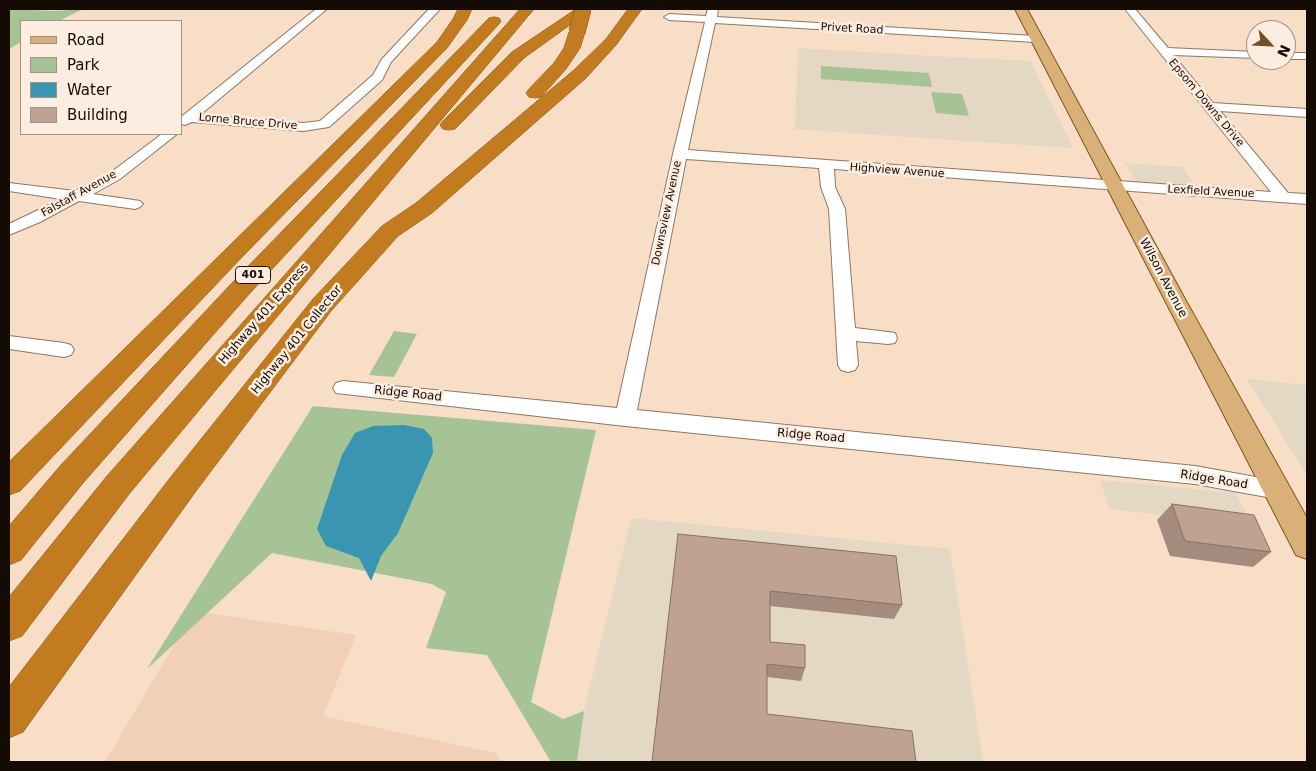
<!DOCTYPE html>
<html>
<head>
<meta charset="utf-8">
<style>
  body { margin:0 }
  #map { position:relative; width:1316px; height:771px; overflow:hidden; background:#f8ddc7; font-family:"DejaVu Sans",sans-serif }
  canvas { display:block }
  .frame { position:absolute; inset:0; border:10px solid #140b05; pointer-events:none }
  .legend { position:absolute; left:20px; top:20px; width:162px; height:115px; box-sizing:border-box; background:#fdede0; border:1px solid #a09388; margin:0; padding:6px 9px; list-style:none; font-size:15px; color:#140b05 }
  .legend li { display:flex; align-items:center; gap:10px; height:25px }
  .legend b { width:25px; border:1px solid #a09388 }
  .north { position:absolute; left:1246px; top:20px; width:50px; height:50px; box-sizing:border-box; background:#fdede0; border:1px solid #a09388; border-radius:50%; rotate:115deg; font-size:14px; font-weight:700; line-height:20px; text-align:center; color:#140b05 }
  .north::after { content:''; display:block; margin:auto; width:18px; height:22px; background:#725128; clip-path:polygon(50% 0,100% 100%,50% 72%,0 100%) }
</style>
</head>
<body>
<div id="map">
<canvas width="1316" height="771"></canvas>
<div class="frame"></div>
<ul class="legend">
<li><b style="height:6px;background:#dab079"></b>Road</li>
<li><b style="height:14px;background:#a6c396"></b>Park</li>
<li><b style="height:14px;background:#3995b2"></b>Water</li>
<li><b style="height:14px;background:#c0a292"></b>Building</li>
</ul>
<div class="north">N</div>
</div>
<script>
const ctx = document.querySelector('canvas').getContext('2d');
ctx.lineJoin = 'round';
function fill(path, color) { ctx.fillStyle = color; ctx.fill(path, 'evenodd'); }
const toPath = rows => new Path2D(rows.map(r => 'M' + r).join(''));
function trace(path, color, width, dash) { ctx.strokeStyle = color; ctx.lineWidth = width; ctx.lineCap = dash ? 'butt' : 'round'; ctx.setLineDash(dash || []); ctx.stroke(path); }
function drawText(font, color, halo, rows, align = 'center') {
  ctx.font = font + ' "DejaVu Sans",sans-serif'; ctx.lineWidth = 5; ctx.setLineDash([]); ctx.textBaseline = 'middle'; ctx.strokeStyle = halo; ctx.fillStyle = color; for (const [text, x, y, turn = 0] of rows) {
    ctx.save(); ctx.translate(x, y); ctx.rotate((+turn || 0) * Math.PI / 180); ctx.textAlign = isNaN(turn) ? turn : align; if (halo) ctx.strokeText(text, 0, 0); ctx.fillText(text, 0, 0); ctx.restore();
  }
}
const commercial = toPath([
  [952,57,1030,61,1073,148,979,142],
  [1125,163,1183,167,1196,187,1137,182],
  [1247,379,1307,385,1307,475],
  [1100,480,1236,493,1252,525,1109,509],
  [631,518,950,549,983,762,577,762,584,711]
]);
const built = toPath([
  [194,611,356,635,323,716,495,753,502,762,105,762]
]);
const education = toPath([
  [798,48,952,57,979,142,795,129]
]);
const green = toPath([
  [9,9,54,11,83,9,59,21,21,21,21,42,9,49],
  [821,66,929,73,932,87,821,79],
  [931,92,962,94,969,116,936,113],
  [394,331,417,334,394,377,369,375],
  [313,406,596,430,531,702,563,719,584,711,577,762,551,762,487,655,426,648,446,592,432,584,272,553,147,669]
]);
const water = toPath([
  [404,425,424,429,432,438,433,453,398,533,381,556,371,581,359,558,326,546,317,529,342,455,355,433,373,426]
]);
const minor = toPath([
  [316,9,327,9,200,115,303,123,320,121,373,75,382,59,429,9,440,9,391,62,382,80,329,127,303,131,192,122,185,125,181,124,181,117,316,9],
  [708,9,718,9,717,17,1035,36,1041,39,1035,42,715,23,688,150,1271,192,1125,9,1135,9,1168,48,1256,52,1256,58,1173,55,1213,103,1307,109,1307,117,1220,111,1288,193,1307,194,1307,204,834,169,835,187,845,209,855,328,888,332,895,333,897,338,895,343,888,344,856,341,858,365,855,370,848,372,841,370,838,365,829,209,821,187,819,168,686,159,637,410,1195,466,1278,481,1286,483,1289,490,1286,497,1278,499,1195,484,625,426,336,393,333,388,336,383,343,381,617,408,673,154,705,22,669,20,664,17,669,14,706,16,708,9],
  [1286,53,1307,53,1307,59,1286,59,1286,53],
  [162,134,177,134,120,179,93,194,140,201,143,204,140,207,135,209,79,201,40,222,9,235,9,224,61,199,9,191,9,183,75,191,110,173,162,134],
  [9,336,64,343,71,345,74,350,71,355,64,357,9,349,9,336]
]);
const major = toPath([
  [1015,9,1027,9,1185,299,1307,518,1307,559,1296,555,1015,9]
]);
const highway = toPath([
  [458,9,472,9,467,20,447,48,244,255,20,491,9,495,9,462,437,42,453,19,458,9],
  [520,9,534,9,129,494,22,636,9,641,9,597,107,476,520,9],
  [576,9,592,9,524,58,455,129,449,130,443,129,440,125,443,121,512,52,576,9],
  [628,9,642,9,616,45,586,78,432,213,398,236,331,311,196,491,23,732,9,738,9,687,174,473,313,299,382,226,416,203,574,70,606,39,628,9],
  [494,17,499,18,501,21,499,24,250,293,83,483,21,560,9,565,9,526,61,465,232,283,489,18,494,17],
  [577,27,582,29,585,32,580,48,566,69,541,97,535,98,529,97,526,93,529,89,554,63,564,48,569,32,572,29,577,27]
]);
const highwayBridge = toPath([
  [577,32,583,9]
]);
const wall = toPath([
  [1172,504,1271,552,1253,567,1170,556,1157,520],
  [678,534,902,605,894,619,770,606,770,642,805,668,801,681,767,677,767,714,652,762]
]);
const building = toPath([
  [1172,504,1254,515,1271,552,1185,541,1172,504],
  [678,534,896,556,902,605,770,591,770,642,805,645,805,668,767,664,767,714,912,731,916,762,652,762,678,534]
]);
const farStreetnames = [
  ["Privet Road",852,29,3],
  ["Epsom Downs Drive",1206,103,50],
  ["Lorne Bruce Drive",248,122,5],
  ["Highview Avenue",897,171,4],
  ["Lexfield Avenue",1211,192,3],
  ["Falstaff Avenue",79,194,-29],
  ["Downsview Avenue",667,213,-78]
];
const shields = [
  [253,275,35]
];
const shieldNames = [
  ["401",253,275]
];
const streetNames = [
  ["Wilson Avenue",1163,278,62],
  ["Highway 401 Express",264,314,-49],
  ["Highway 401 Collector",297,340,-51],
  ["Ridge Road",408,394,6],
  ["Ridge Road",811,436,5],
  ["Ridge Road",1214,480,9]
];
fill(commercial, '#e3d8c3');
fill(built, '#f1d0b5');
fill(education, '#e5d7c4');
fill(green, '#a6c396');
fill(water, '#3995b2');
trace(minor, '#8f7763', 2);
trace(major, '#855416', 2);
trace(highway, '#855416', 1);
fill(minor, '#fff');
fill(major, '#dab079');
fill(highway, '#c27c1f');
trace(highwayBridge, '#855416', 17, []);
trace(highwayBridge, '#c27c1f', 16);
fill(wall, '#a58b7e');
fill(building, '#c0a292');
trace(building, '#867166', 1);
drawText('11px', '#140b05', '#fdede0', farStreetnames);
for (const [x, y, w] of shields) { const box = new Path2D(); box.roundRect(x - w / 2, y - 8.5, w, 17, 4); ctx.fillStyle = '#fdede0'; ctx.fill(box); trace(box, '#140b05', 1); }
drawText('bold 11px', '#140b05', null, shieldNames);
drawText('12px', '#140b05', '#fdede0', streetNames);
</script>
</body>
</html>
